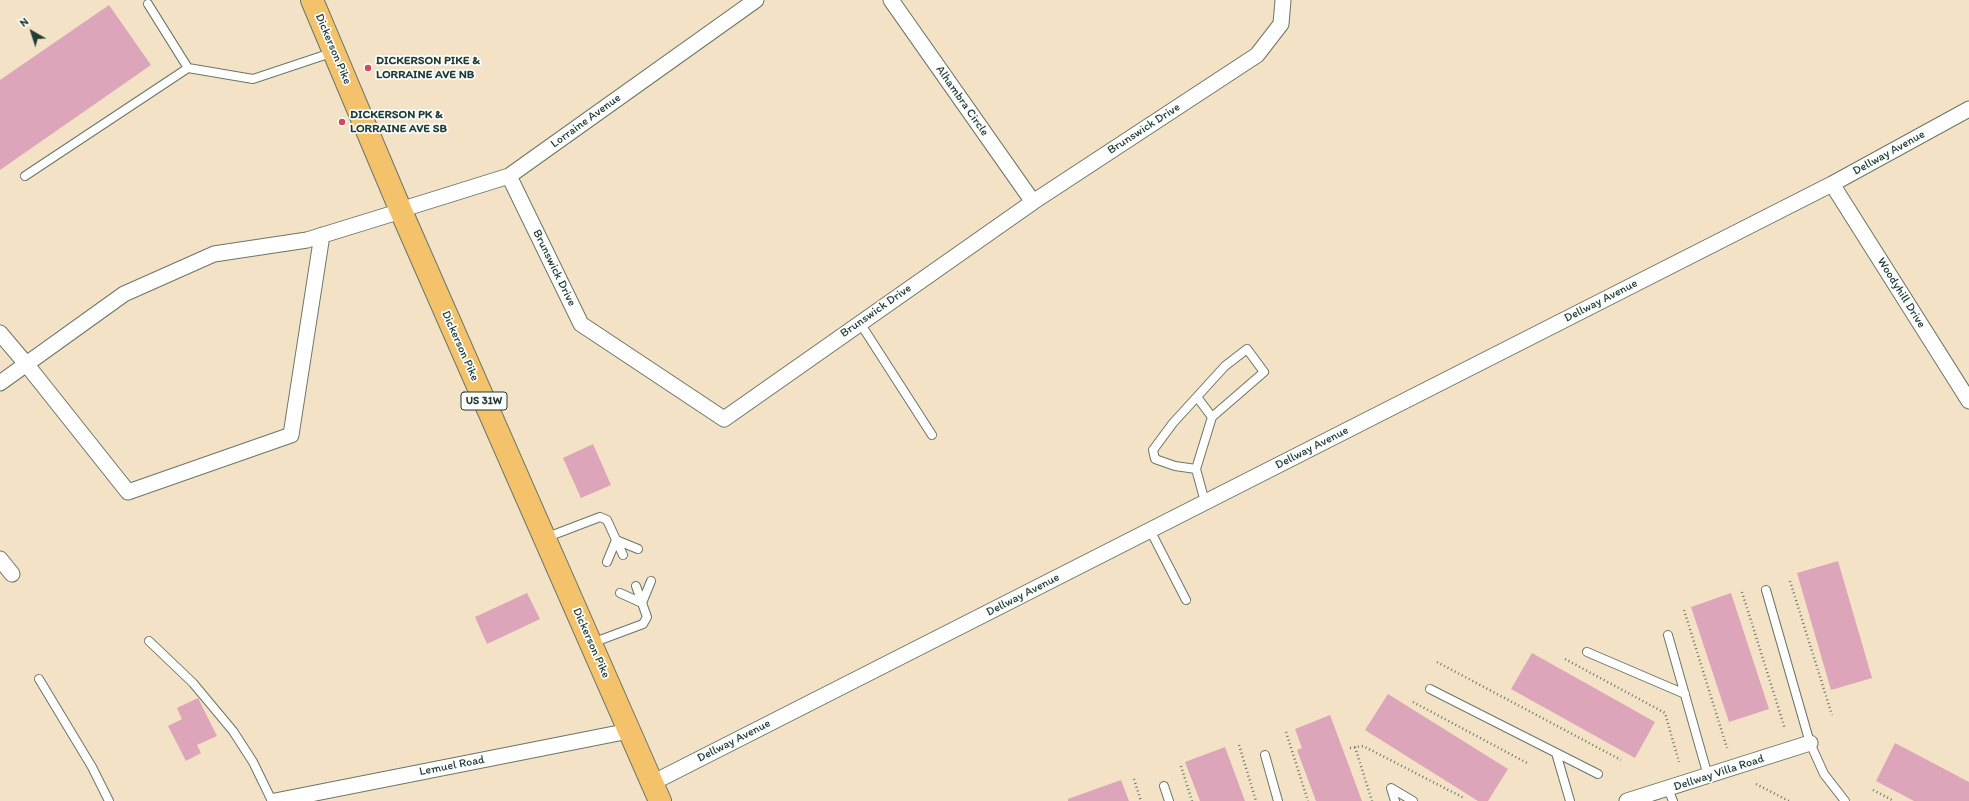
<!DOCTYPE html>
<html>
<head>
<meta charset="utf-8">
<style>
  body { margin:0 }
  #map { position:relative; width:1969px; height:801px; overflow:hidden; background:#f3e2c6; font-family:Itim,sans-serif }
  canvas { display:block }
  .north { position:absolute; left:12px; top:12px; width:40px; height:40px; -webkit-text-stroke:3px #fff; paint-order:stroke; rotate:321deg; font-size:11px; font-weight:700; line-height:16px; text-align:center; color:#1f3d34 }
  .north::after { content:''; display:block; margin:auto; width:14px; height:18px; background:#1f3d34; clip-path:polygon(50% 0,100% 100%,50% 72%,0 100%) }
</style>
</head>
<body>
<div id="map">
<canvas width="1969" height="801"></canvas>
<div class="north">N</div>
</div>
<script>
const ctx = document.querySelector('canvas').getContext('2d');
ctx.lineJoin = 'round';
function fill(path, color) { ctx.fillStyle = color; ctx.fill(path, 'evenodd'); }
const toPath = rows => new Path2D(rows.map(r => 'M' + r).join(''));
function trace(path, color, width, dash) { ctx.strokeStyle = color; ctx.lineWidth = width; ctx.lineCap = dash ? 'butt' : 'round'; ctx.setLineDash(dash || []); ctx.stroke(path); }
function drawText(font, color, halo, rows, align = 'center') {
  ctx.font = font + ' Itim,sans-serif'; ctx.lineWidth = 3.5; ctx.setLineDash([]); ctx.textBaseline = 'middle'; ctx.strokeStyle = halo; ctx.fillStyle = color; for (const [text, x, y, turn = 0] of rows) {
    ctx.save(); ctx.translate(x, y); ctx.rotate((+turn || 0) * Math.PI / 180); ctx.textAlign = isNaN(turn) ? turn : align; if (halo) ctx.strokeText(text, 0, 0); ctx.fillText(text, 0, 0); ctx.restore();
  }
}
const building = toPath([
  [109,5,151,65,0,170,0,80],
  [593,444,611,485,581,498,563,458],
  [1838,561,1872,678,1831,690,1797,573],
  [527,593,540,619,487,644,475,617],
  [1731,593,1769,709,1729,722,1691,607],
  [1532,653,1655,722,1635,758,1511,689],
  [1388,694,1508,769,1488,801,1478,801,1365,730],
  [198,698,217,736,197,745,201,753,186,761,168,726,182,719,177,708],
  [1330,715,1362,801,1316,801,1297,750,1302,748,1295,729],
  [1895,743,1969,782,1969,801,1914,801,1876,781],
  [1225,747,1245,801,1200,801,1185,762],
  [1121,780,1129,801,1068,801,1068,799]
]);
const path = toPath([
  [1790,581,1832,715],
  [1742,592,1785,729],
  [1684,610,1727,748],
  [1565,659,1665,713,1679,762],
  [1437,662,1621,760],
  [1413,702,1527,763],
  [1286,732,1308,801],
  [1239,745,1256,801],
  [1355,747,1372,801],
  [1350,748,1363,746,1464,798],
  [1181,766,1192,801],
  [1134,779,1141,801],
  [1756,784,1789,801],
  [1873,790,1894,801]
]);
const service = toPath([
  [148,4,188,68],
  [25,176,188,68,253,79,334,52],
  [860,323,932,435],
  [1197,397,1212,417],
  [1196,469,1175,466,1155,459,1153,450,1173,423,1225,366,1247,349,1264,372,1212,417,1196,469,1205,502],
  [1150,530,1186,600],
  [545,538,600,517,607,520,623,555],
  [616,540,638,549],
  [607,562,616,540],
  [1766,590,1810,743,1824,774,1845,801],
  [620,593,642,603],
  [642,603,651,581],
  [1668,635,1708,776],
  [149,641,193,683,233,731,253,762,272,801],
  [592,643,643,624,647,617,636,586],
  [1587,652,1685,694],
  [39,679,92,767,109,801],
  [1430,689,1598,774],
  [1556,753,1570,801],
  [1265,755,1278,801],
  [1164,786,1169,801],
  [1668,789,1673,801],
  [1395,801,1391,788,1413,801]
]);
const minor = toPath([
  [891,0,1033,202],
  [509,176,581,324,724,419,1033,202,1257,55,1281,24,1283,0],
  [1832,184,1969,401],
  [400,210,509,176,756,0],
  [0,333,27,365,128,492,291,435,322,235],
  [0,383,124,294,214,254,307,240,401,211],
  [0,559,12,574],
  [652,783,1832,184,1969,109],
  [275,801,629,731],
  [1627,801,1810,743]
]);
const primary = toPath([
  [312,0,401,211,660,801]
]);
const markers = [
  [368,68,4,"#d1495b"],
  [342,122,4,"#d1495b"]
];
const shields = [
  [484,401,46]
];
const shieldNames = [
  ["US 31W",484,401]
];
const streetNames = [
  ["Dickerson Pike",333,49,67],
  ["Alhambra Circle",962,101,55],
  ["Lorraine Avenue",586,121,-36],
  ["Brunswick Drive",1144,129,-33],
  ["Dellway Avenue",1889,153,-29],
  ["Brunswick Drive",554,268,64],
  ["Woodyhill Drive",1901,293,58],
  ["Dellway Avenue",1601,301,-27],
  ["Brunswick Drive",876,311,-35],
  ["Dickerson Pike",460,346,66],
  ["Dellway Avenue",1312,448,-27],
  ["Dellway Avenue",1023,595,-27],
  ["Dickerson Pike",591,643,66],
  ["Dellway Avenue",734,741,-27],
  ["Lemuel Road",452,766,-11],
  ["Dellway Villa Road",1719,773,-18]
];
const poiNames = [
  ["DICKERSON PIKE &",376,61],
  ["LORRAINE AVE NB",376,75],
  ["DICKERSON PK &",350,115],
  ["LORRAINE AVE SB",350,129]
];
fill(building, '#dda5b9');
trace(service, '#697767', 10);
trace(minor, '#697767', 17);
trace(primary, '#697767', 24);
trace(path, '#697767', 2.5, [1, 3]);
trace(service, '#fff', 8);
trace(minor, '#fff', 15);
trace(primary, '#f4c26a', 22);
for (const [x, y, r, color] of markers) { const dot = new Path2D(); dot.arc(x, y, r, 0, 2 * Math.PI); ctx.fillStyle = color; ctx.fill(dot); trace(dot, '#fff', 1.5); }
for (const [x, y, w] of shields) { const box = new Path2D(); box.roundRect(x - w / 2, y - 9, w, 18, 3); ctx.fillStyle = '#fff'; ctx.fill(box); trace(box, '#1f3d34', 1); }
drawText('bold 11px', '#1f3d34', null, shieldNames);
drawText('12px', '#1f3d34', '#fff', streetNames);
drawText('bold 12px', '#1f3d34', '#fff', poiNames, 'left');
</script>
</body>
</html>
